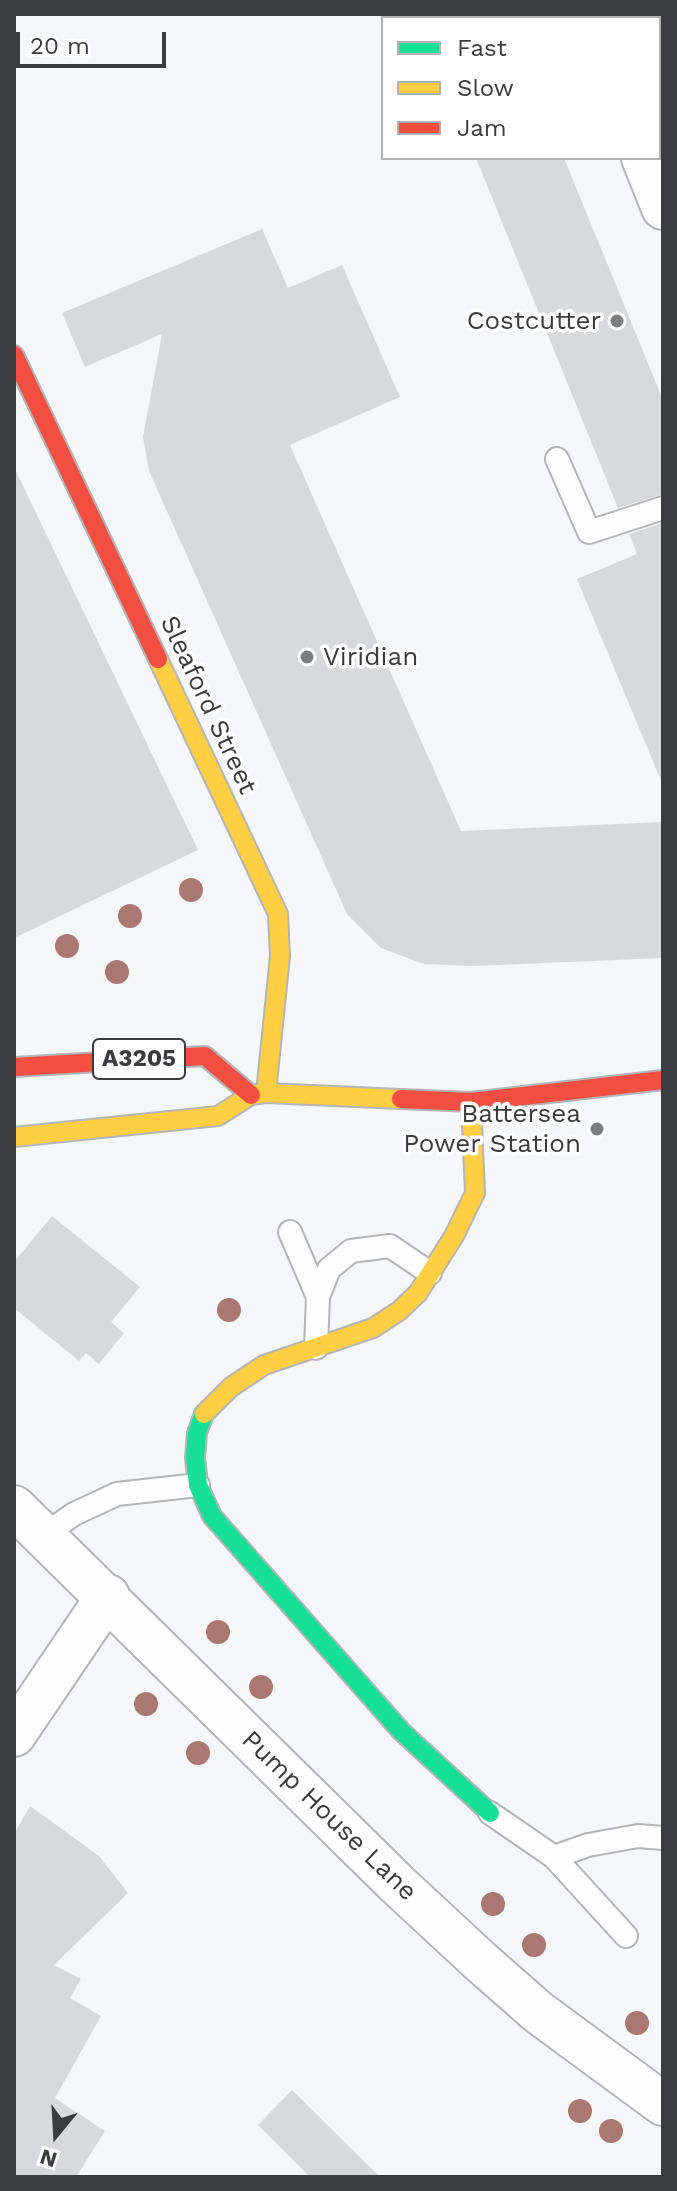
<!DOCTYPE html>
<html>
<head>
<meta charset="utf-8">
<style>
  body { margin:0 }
  #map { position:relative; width:677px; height:2191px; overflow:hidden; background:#f5f7f9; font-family:"Work Sans",sans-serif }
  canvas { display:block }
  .frame { position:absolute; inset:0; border:16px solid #3b3c3d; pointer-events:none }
  .legend { position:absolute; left:381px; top:16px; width:280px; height:144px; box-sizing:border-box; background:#fff; border:2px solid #b1b1b1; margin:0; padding:10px 14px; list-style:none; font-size:24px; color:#3b3c3d }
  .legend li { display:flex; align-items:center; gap:16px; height:40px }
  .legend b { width:40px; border:2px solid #b1b1b1 }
  .north { position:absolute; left:16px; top:2095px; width:80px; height:80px; -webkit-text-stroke:6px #fff; paint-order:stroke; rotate:198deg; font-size:22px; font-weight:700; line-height:32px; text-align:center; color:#3b3c3d }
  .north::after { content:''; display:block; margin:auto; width:28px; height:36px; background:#3b3c3d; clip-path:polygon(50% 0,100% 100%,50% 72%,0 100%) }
  .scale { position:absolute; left:16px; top:32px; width:150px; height:36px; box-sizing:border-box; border:4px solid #3b3c3d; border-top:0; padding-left:10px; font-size:24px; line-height:28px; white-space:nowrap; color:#3b3c3d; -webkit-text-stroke:6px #fff; paint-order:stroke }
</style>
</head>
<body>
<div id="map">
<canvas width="677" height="2191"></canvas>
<div class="frame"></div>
<ul class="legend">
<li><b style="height:10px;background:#16e098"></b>Fast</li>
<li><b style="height:10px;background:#ffcf43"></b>Slow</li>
<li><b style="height:10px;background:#f24e42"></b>Jam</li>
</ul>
<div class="north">N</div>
<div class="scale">20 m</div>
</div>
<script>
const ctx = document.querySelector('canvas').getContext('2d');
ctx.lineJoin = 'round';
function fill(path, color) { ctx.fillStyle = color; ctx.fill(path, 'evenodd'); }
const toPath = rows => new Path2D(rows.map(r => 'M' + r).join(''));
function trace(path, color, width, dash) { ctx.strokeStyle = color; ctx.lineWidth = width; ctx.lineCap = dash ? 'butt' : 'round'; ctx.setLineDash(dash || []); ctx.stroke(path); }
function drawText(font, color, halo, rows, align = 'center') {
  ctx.font = font + ' "Work Sans",sans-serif'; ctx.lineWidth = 7; ctx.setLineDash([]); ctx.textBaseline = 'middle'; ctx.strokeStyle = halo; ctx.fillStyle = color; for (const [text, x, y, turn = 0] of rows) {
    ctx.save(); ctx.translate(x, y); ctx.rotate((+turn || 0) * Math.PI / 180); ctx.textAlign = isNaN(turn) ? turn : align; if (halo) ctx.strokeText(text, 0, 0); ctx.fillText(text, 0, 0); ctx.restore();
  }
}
const building = toPath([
  [476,158,564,158,663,400,663,494,618,508],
  [262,229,288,288,342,265,400,397,290,445,461,831,663,822,663,958,474,966,424,964,381,948,347,914,149,471,143,437,162,334,85,367,62,313],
  [14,467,198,850,14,938],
  [663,523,663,783,662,783,577,579,637,554,629,534],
  [52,1216,140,1287,111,1322,124,1333,99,1364,86,1353,79,1361,14,1308,14,1262],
  [30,1806,99,1856,128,1893,54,1965,81,1979,70,1998,101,2016,55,2098,105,2131,76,2177,14,2177,14,1834],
  [292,2090,380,2177,310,2177,258,2125]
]);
const lane = toPath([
  [615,18,625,14],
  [557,459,589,532,663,508],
  [290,1232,318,1297],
  [316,1348,318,1297,329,1269,351,1251,390,1246,430,1273],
  [44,1535,74,1514,117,1494,198,1485],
  [490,1813,554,1857,588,1845,638,1836,663,1838],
  [554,1857,626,1936]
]);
const street = toPath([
  [585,14,587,18],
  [643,158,663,208],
  [14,1507,397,1884,480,1961,538,2012,663,2104],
  [14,1735,108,1596]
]);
const fast = toPath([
  [204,1414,197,1433,195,1457,198,1485,212,1516,401,1731,490,1813]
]);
const slow = toPath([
  [158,659,278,914,280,956,266,1093],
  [14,1137,218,1116,251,1095,266,1093,401,1099],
  [204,1414,231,1387,264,1365,373,1328,399,1311,418,1293,454,1236,475,1193,471,1102]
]);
const jam = toPath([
  [14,355,158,659],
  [14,1067,205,1056,251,1095],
  [401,1099,471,1102,663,1080]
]);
const trees = [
  [191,890],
  [130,916],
  [67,946],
  [117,972],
  [229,1310],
  [218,1632],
  [261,1687],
  [146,1704],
  [198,1753],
  [493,1904],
  [534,1945],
  [637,2023],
  [580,2111],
  [611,2131]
];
const markers = [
  [617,321,8,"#7c7d7f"],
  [307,657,8,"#7c7d7f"],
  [597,1129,8,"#7c7d7f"]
];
const shields = [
  [139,1059,92]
];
const shieldNames = [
  ["A3205",139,1059]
];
const poiNames = [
  ["Costcutter",601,321],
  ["Viridian",323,657,"left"],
  ["Battersea",581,1114],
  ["Power Station",581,1144]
];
const streetNames = [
  ["Sleaford Street",208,705,65],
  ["Pump House Lane",329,1816,44]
];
fill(building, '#d8d9db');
trace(lane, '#b4b5b6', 26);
trace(street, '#b4b5b6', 46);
trace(fast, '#b4b5b6', 22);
trace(slow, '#b4b5b6', 22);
trace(jam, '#b4b5b6', 22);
trace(lane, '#fefefe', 22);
trace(street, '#fefefe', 42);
trace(fast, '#16e098', 18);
trace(slow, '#ffcf43', 18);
trace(jam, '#f24e42', 18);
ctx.fillStyle = '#aa7773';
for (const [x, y] of trees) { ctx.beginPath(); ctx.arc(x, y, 12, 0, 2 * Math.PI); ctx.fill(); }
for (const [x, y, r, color] of markers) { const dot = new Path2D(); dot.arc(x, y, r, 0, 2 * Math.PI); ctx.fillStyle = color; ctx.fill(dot); trace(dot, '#fff', 3); }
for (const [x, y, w] of shields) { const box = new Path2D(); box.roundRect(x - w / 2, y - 20, w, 40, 6); ctx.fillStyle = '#fff'; ctx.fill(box); trace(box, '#3b3c3d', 2); }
drawText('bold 24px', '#3b3c3d', null, shieldNames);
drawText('26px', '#3b3c3d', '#fff', poiNames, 'right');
drawText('26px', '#3b3c3d', '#fff', streetNames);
</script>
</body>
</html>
